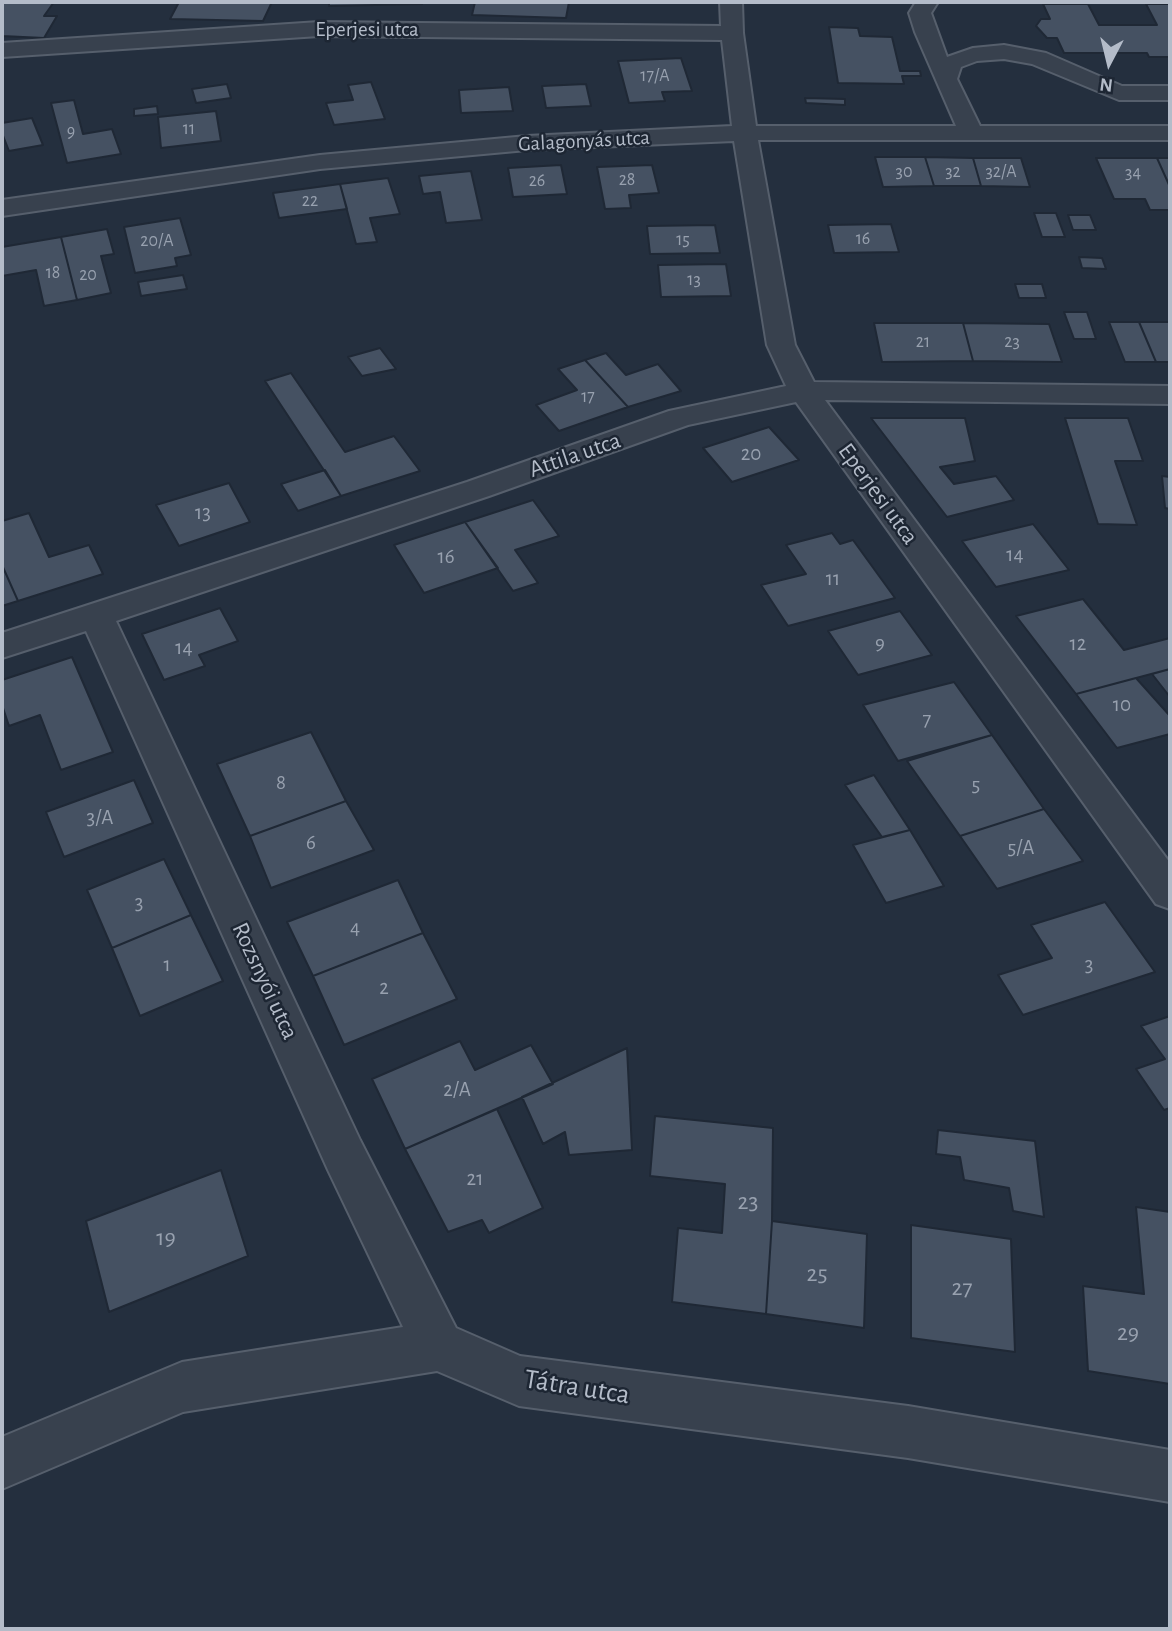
<!DOCTYPE html>
<html>
<head>
<meta charset="utf-8">
<style>
  body { margin:0 }
  #map { position:relative; width:1172px; height:1631px; overflow:hidden; background:#242f3e; font-family:"Alegreya Sans",sans-serif }
  canvas { display:block }
  .frame { position:absolute; inset:0; border:4px solid #b4bcc9; pointer-events:none }
  .north { position:absolute; left:1074px; top:28px; width:70px; height:70px; -webkit-text-stroke:5px #1d2633; paint-order:stroke; rotate:187deg; font-size:19px; font-weight:700; line-height:28px; text-align:center; color:#b4bcc9 }
  .north::after { content:''; display:block; margin:auto; width:24px; height:32px; background:#b4bcc9; clip-path:polygon(50% 0,100% 100%,50% 72%,0 100%) }
</style>
</head>
<body>
<div id="map">
<canvas width="1172" height="1631"></canvas>
<div class="frame"></div>
<div class="north">N</div>
</div>
<script>
const ctx = document.querySelector('canvas').getContext('2d');
ctx.lineJoin = 'round';
function fill(path, color) { ctx.fillStyle = color; ctx.fill(path, 'evenodd'); }
const toPath = rows => new Path2D(rows.map(r => 'M' + r).join(''));
function trace(path, color, width, dash) { ctx.strokeStyle = color; ctx.lineWidth = width; ctx.lineCap = dash ? 'butt' : 'round'; ctx.setLineDash(dash || []); ctx.stroke(path); }
function drawText(font, color, halo, rows, align = 'center') {
  ctx.font = font + ' "Alegreya Sans",sans-serif'; ctx.lineWidth = 5; ctx.setLineDash([]); ctx.textBaseline = 'middle'; ctx.strokeStyle = halo; ctx.fillStyle = color; for (const [text, x, y, turn = 0] of rows) {
    ctx.save(); ctx.translate(x, y); ctx.rotate((+turn || 0) * Math.PI / 180); ctx.textAlign = isNaN(turn) ? turn : align; if (halo) ctx.strokeText(text, 0, 0); ctx.fillText(text, 0, 0); ctx.restore();
  }
}
const building = toPath([
  [2,2,54,2,44,16,57,16,44,38,2,36,2,2],
  [179,2,272,2,263,21,170,19,179,2],
  [329,2,423,2,422,4,329,6,329,2],
  [475,2,569,2,566,18,472,15,475,2],
  [1043,4,1088,4,1099,25,1157,25,1146,4,1170,4,1170,57,1149,57,1147,53,1064,53,1057,38,1047,38,1036,26,1041,19,1050,19,1043,4],
  [829,27,858,28,860,36,892,37,900,71,920,71,921,76,902,76,904,84,838,83,829,27],
  [681,58,692,91,662,92,665,101,629,103,618,61,681,58],
  [371,82,385,119,334,125,326,103,353,100,348,85,371,82],
  [227,84,231,98,196,103,192,89,227,84],
  [586,84,591,106,546,108,542,86,586,84],
  [509,87,513,111,461,113,459,90,509,87],
  [805,98,845,99,845,105,806,103,805,98],
  [74,100,83,134,112,129,121,154,67,163,51,103,74,100],
  [157,106,158,114,134,116,134,109,157,106],
  [216,111,221,141,161,148,158,117,216,111],
  [32,118,43,145,9,151,2,133,2,123,32,118],
  [875,157,925,157,934,186,883,187,875,157],
  [925,157,973,158,981,186,934,186,925,157],
  [973,158,1021,158,1030,187,981,186,973,158],
  [1096,158,1157,158,1170,187,1170,210,1150,210,1145,199,1114,199,1096,158],
  [1157,158,1170,158,1170,187,1157,158],
  [561,165,567,194,513,197,508,168,561,165],
  [652,165,659,193,629,195,631,208,605,209,597,167,652,165],
  [471,171,482,220,446,223,440,192,423,194,419,176,471,171],
  [388,178,400,214,370,218,377,242,356,244,340,184,388,178],
  [340,184,347,209,279,218,273,193,340,184],
  [1034,213,1056,213,1065,237,1042,237,1034,213],
  [1068,215,1090,215,1096,230,1073,230,1068,215],
  [180,218,191,255,175,258,177,266,135,273,124,227,180,218],
  [891,224,899,252,834,253,828,225,891,224],
  [715,225,720,253,650,254,647,226,715,225],
  [107,229,114,254,101,256,111,293,77,300,61,237,107,229],
  [61,237,77,300,44,306,36,270,2,276,2,247,61,237],
  [1079,257,1102,258,1106,269,1082,268,1079,257],
  [726,264,731,296,661,297,658,265,726,264],
  [183,275,187,289,141,296,138,282,183,275],
  [1015,284,1042,284,1046,298,1019,298,1015,284],
  [1064,312,1087,312,1096,339,1074,339,1064,312],
  [1109,322,1139,322,1156,362,1125,362,1109,322],
  [1139,322,1170,322,1170,362,1156,362,1139,322],
  [874,323,963,323,973,361,882,362,874,323],
  [963,323,1049,324,1062,362,973,361,963,323],
  [380,348,396,369,362,376,348,357,380,348],
  [606,353,626,375,658,364,681,391,628,407,585,360,606,353],
  [585,360,628,407,559,431,536,405,577,390,558,369,585,360],
  [291,373,345,452,394,436,420,471,341,496,265,381,291,373],
  [871,418,965,418,975,461,940,467,954,484,996,476,1014,500,947,517,871,418],
  [1065,418,1128,418,1143,461,1115,461,1137,525,1098,524,1065,418],
  [769,427,799,460,732,482,703,448,769,427],
  [325,470,341,496,298,511,281,484,325,470],
  [1162,476,1170,477,1170,509,1165,508,1162,476],
  [229,483,250,522,179,546,156,505,229,483],
  [533,500,559,536,515,550,538,583,513,591,465,522,533,500],
  [29,513,49,557,89,545,103,574,18,601,2,565,2,521,29,513],
  [465,522,498,568,424,593,394,545,465,522],
  [1033,524,1069,570,996,587,962,541,1033,524],
  [832,533,840,544,853,540,895,598,788,626,761,585,806,574,786,545,832,533],
  [2,565,18,601,2,606,2,565],
  [1083,599,1124,650,1170,638,1170,669,1076,694,1016,616,1083,599],
  [220,608,238,641,199,655,205,666,164,680,142,634,220,608],
  [900,611,932,655,858,675,828,631,900,611],
  [72,657,113,752,61,770,40,715,9,726,2,705,2,680,72,657],
  [1170,669,1170,697,1152,674,1170,669],
  [1136,678,1170,716,1170,734,1117,748,1076,694,1136,678],
  [954,682,992,735,898,761,863,705,954,682],
  [311,732,346,801,250,836,217,764,311,732],
  [992,735,1044,809,960,836,907,761,992,735],
  [874,775,910,830,882,837,845,785,874,775],
  [134,780,153,823,64,857,46,812,134,780],
  [346,801,374,850,271,888,250,836,346,801],
  [1044,809,1083,861,997,889,960,836,1044,809],
  [910,830,944,886,886,903,853,845,910,830],
  [164,859,191,915,112,948,87,890,164,859],
  [398,880,423,933,313,976,287,922,398,880],
  [1105,902,1155,972,1023,1015,998,975,1052,958,1031,925,1105,902],
  [191,915,223,981,140,1016,112,948,191,915],
  [423,933,457,999,344,1045,313,976,423,933],
  [1170,1016,1170,1108,1164,1110,1136,1069,1165,1059,1141,1026,1170,1016],
  [460,1041,475,1070,531,1045,553,1084,405,1149,372,1079,460,1041],
  [627,1048,632,1150,569,1155,565,1132,543,1144,522,1097,627,1048],
  [497,1109,543,1208,489,1233,482,1220,448,1232,405,1149,497,1109],
  [655,1116,773,1128,772,1221,766,1314,672,1302,678,1228,722,1233,725,1184,650,1176,655,1116],
  [938,1130,1035,1141,1044,1217,1013,1211,1009,1188,964,1180,960,1157,936,1154,938,1130],
  [221,1170,248,1256,109,1312,86,1221,221,1170],
  [1136,1207,1170,1212,1170,1384,1088,1371,1083,1286,1144,1294,1136,1207],
  [772,1221,867,1234,864,1328,766,1314,772,1221],
  [911,1225,1011,1239,1015,1352,911,1338,911,1225]
]);
const minor = toPath([
  [720,2,742,2,743,33,756,126,956,126,915,32,909,13,916,2,938,2,931,13,947,57,973,48,1004,45,1046,53,1122,86,1170,86,1170,100,1119,100,1032,64,1004,59,977,61,961,67,957,79,980,126,1170,126,1170,140,758,140,795,345,814,382,1170,386,1170,404,825,400,1170,863,1170,909,1156,904,796,402,688,425,489,496,116,621,360,1140,456,1328,520,1356,908,1406,1170,1450,1170,1502,908,1458,519,1406,437,1371,183,1412,2,1489,2,1437,182,1362,403,1327,328,1170,86,631,2,658,2,633,467,482,669,411,786,386,767,345,734,141,527,150,320,169,2,216,2,200,320,155,527,136,732,126,722,40,319,36,2,57,2,43,319,22,721,26,720,2]
]);
const farNumbernames = [
  ["17/A",655,76],
  ["11",189,129],
  ["9",71,132],
  ["30",904,172],
  ["32",953,172],
  ["32/A",1001,172],
  ["34",1133,173],
  ["28",627,180],
  ["26",537,181],
  ["22",310,201],
  ["16",863,239],
  ["15",683,240],
  ["20/A",157,241],
  ["18",53,273],
  ["20",88,275],
  ["13",694,280],
  ["21",923,342],
  ["23",1012,342],
  ["17",588,397]
];
const farStreetnames = [
  ["Eperjesi utca",367,30],
  ["Galagonyás utca",584,141,-3]
];
const numberNames = [
  ["20",751,454],
  ["13",203,513],
  ["14",1015,555],
  ["16",446,557],
  ["11",833,579],
  ["9",880,643],
  ["12",1078,644],
  ["14",184,648],
  ["10",1122,705],
  ["7",927,720],
  ["8",281,783],
  ["5",976,785],
  ["3/A",100,818],
  ["6",311,843],
  ["5/A",1021,848],
  ["3",139,903],
  ["4",355,928],
  ["1",167,965],
  ["3",1089,965],
  ["2",384,988],
  ["2/A",457,1090],
  ["21",475,1179]
];
const streetNames = [
  ["Attila utca",575,455,-19],
  ["Eperjesi utca",878,494,54],
  ["Rozsnyói utca",265,981,65]
];
const nearNumbernames = [
  ["23",748,1202],
  ["19",166,1238],
  ["25",817,1274],
  ["27",962,1288],
  ["29",1128,1333]
];
const nearStreetnames = [
  ["Tátra utca",577,1387,9]
];
fill(building, '#455162');
trace(building, '#1f2835', 2);
trace(minor, '#565f6c', 4);
fill(minor, '#38414e');
drawText('18px', '#98a1af', null, farNumbernames);
drawText('21px', '#b4bcc9', '#1d2633', farStreetnames);
drawText('21px', '#98a1af', null, numberNames);
drawText('24px', '#b4bcc9', '#1d2633', streetNames);
drawText('24px', '#98a1af', null, nearNumbernames);
drawText('28px', '#b4bcc9', '#1d2633', nearStreetnames);
</script>
</body>
</html>
